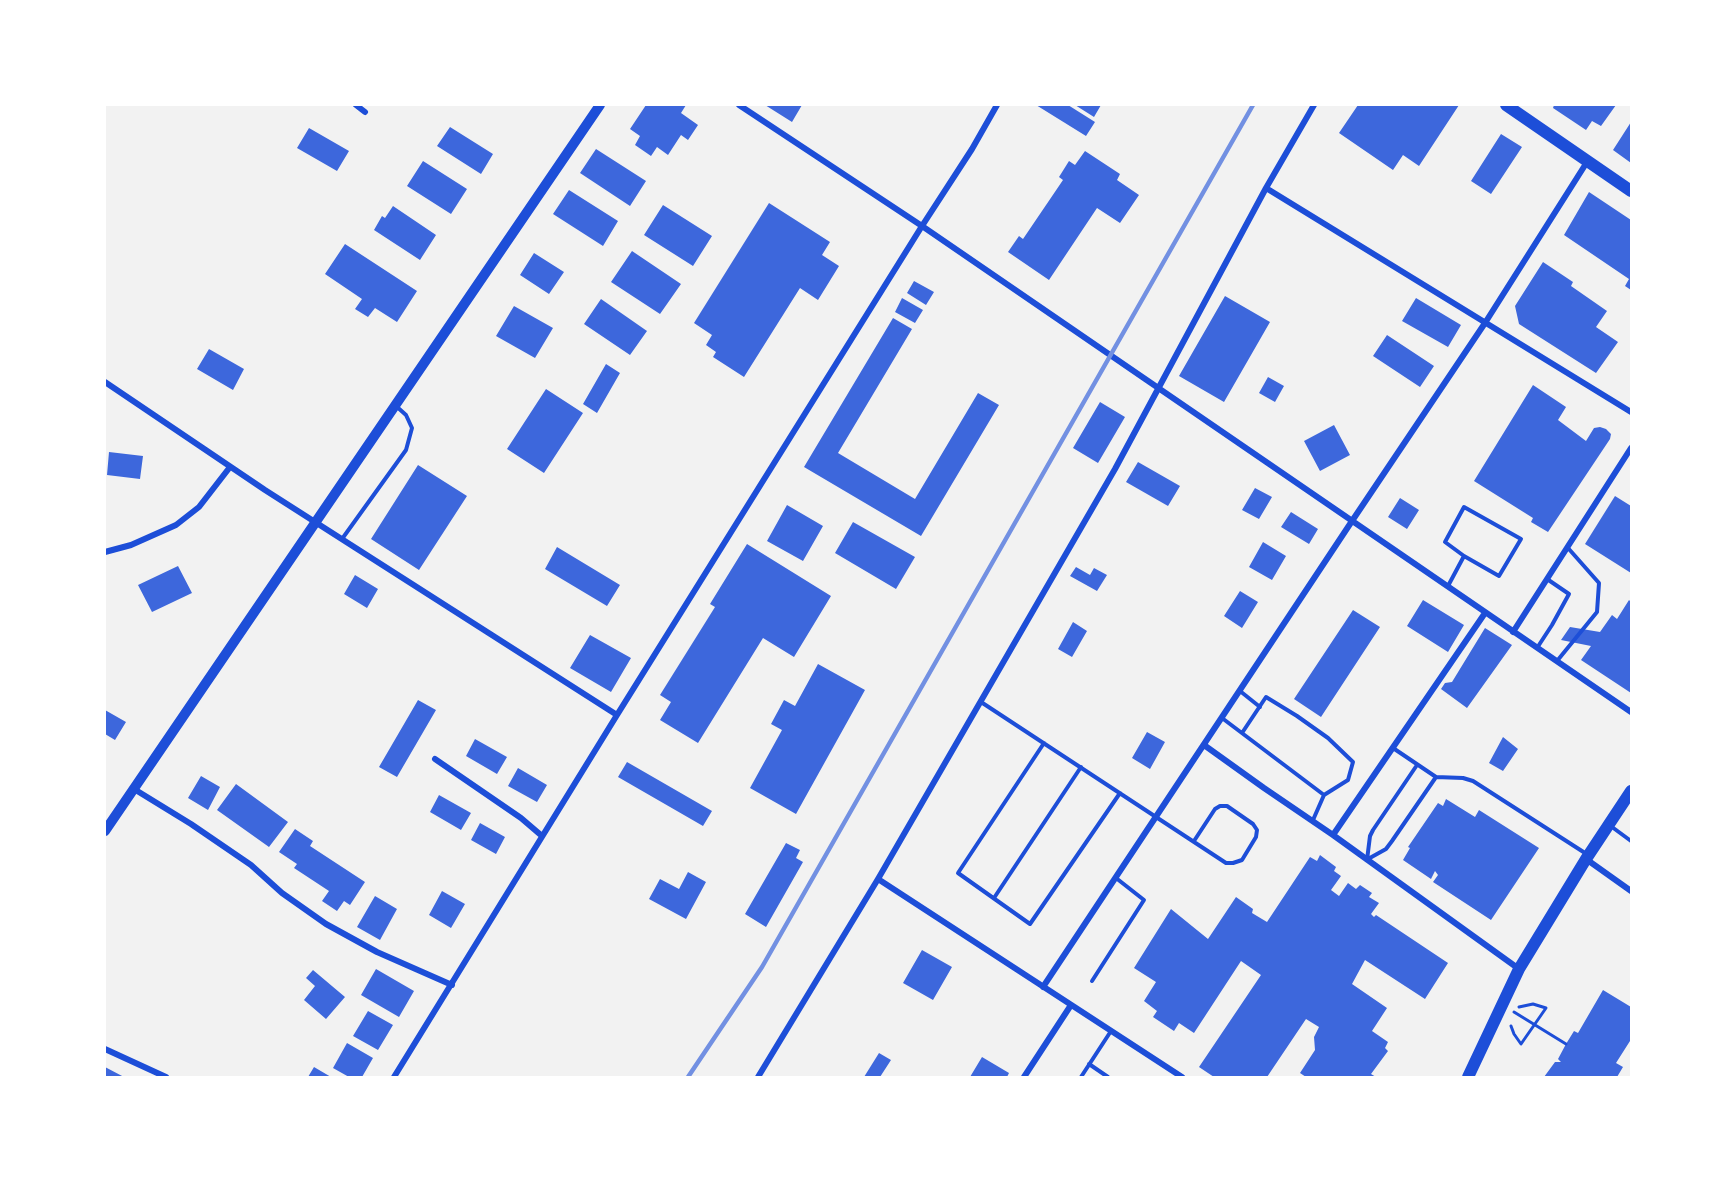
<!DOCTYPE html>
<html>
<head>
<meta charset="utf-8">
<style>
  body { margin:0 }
  #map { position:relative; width:1736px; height:1182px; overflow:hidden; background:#f2f2f2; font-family:"Roboto Condensed",sans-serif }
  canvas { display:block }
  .frame { position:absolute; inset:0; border:106px solid #fff; pointer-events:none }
</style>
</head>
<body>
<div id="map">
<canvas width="1736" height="1182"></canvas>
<div class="frame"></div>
</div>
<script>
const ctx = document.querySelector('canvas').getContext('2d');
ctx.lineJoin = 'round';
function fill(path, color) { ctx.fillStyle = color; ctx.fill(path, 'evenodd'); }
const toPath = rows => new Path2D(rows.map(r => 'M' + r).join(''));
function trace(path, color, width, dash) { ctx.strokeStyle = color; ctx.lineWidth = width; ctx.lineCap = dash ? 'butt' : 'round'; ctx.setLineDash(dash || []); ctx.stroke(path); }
const building = toPath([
  [646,105,686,105,681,113,698,125,688,140,681,135,668,155,657,147,651,156,635,145,640,136,630,129],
  [765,105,802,105,792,122],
  [1036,105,1068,105,1095,122,1086,136],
  [1075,105,1101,105,1094,117],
  [1358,105,1459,105,1419,166,1403,155,1393,170,1339,133],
  [1554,105,1616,105,1601,126,1592,121,1586,130,1553,108],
  [1631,122,1631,163,1613,150],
  [450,127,493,154,481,174,437,146],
  [309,128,349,151,337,171,297,148],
  [1501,134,1522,147,1491,194,1471,181],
  [596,149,646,181,630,206,580,173],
  [1085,151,1120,174,1117,180,1139,195,1120,223,1097,208,1049,280,1008,252,1019,236,1023,239,1063,180,1059,177,1069,161,1075,165],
  [423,161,467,189,451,214,407,186],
  [569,190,618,221,603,246,553,214],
  [1589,192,1631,220,1631,290,1625,286,1629,279,1564,235],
  [769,203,830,242,822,255,839,266,818,300,800,288,744,377,713,357,716,352,706,345,712,335,694,323],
  [663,205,712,236,693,266,644,235],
  [393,206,436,235,420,260,374,230,382,216,385,218],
  [345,244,417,291,397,322,375,308,368,317,355,309,362,299,325,274],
  [632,251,681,284,660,314,611,282],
  [534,253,564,272,549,294,520,275],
  [1543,262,1573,282,1571,286,1607,311,1596,327,1618,342,1596,373,1519,324,1515,306],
  [914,281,934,292,926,305,907,293],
  [1225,296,1270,322,1224,402,1179,376],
  [902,298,923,310,915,323,895,312],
  [1416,298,1461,325,1448,347,1402,321],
  [601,299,647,331,630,355,584,324],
  [514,306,553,328,535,358,496,336],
  [893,318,912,329,838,453,915,499,978,393,999,405,921,536,804,467],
  [1387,335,1434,366,1420,387,1373,356],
  [209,349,244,369,233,390,197,369],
  [606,364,620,373,597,413,583,404],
  [1268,377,1284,386,1275,402,1259,393],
  [1533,385,1566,407,1558,420,1586,441,1594,428,1600,427,1606,429,1611,434,1610,439,1548,532,1531,522,1533,518,1474,481],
  [546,389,583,413,544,473,507,449],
  [1100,402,1125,417,1098,463,1073,448],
  [1334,425,1350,455,1320,471,1304,441],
  [109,452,143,456,140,479,107,475],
  [1138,462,1180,486,1168,506,1126,482],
  [418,465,467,496,419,570,371,539],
  [1255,488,1272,497,1259,519,1242,510],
  [1615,496,1631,506,1631,573,1585,544],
  [1400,498,1419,510,1407,529,1388,517],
  [787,505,823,526,803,561,767,541],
  [1291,512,1318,529,1309,544,1281,527],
  [853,522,915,557,896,589,835,553],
  [1263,542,1286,556,1272,580,1249,567],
  [747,544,831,596,794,657,763,638,698,743,660,720,671,702,660,695,715,607,710,604],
  [557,547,620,585,607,606,545,569],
  [178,566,192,593,152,612,138,585],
  [1076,567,1090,575,1094,568,1107,575,1097,591,1070,576],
  [355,575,378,589,367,608,344,594],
  [1240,591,1258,602,1242,628,1224,616],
  [1423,600,1464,625,1448,652,1407,626],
  [1629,600,1631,602,1631,693,1581,660,1591,646,1561,640,1570,627,1600,632,1612,615,1617,619],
  [1353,610,1380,627,1321,717,1294,699],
  [1073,622,1087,631,1072,657,1058,649],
  [1485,628,1512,645,1467,708,1441,689,1445,683,1452,682],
  [590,635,631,658,611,692,570,668],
  [818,664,865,690,796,814,750,788,782,730,771,724,784,700,795,706],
  [418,700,436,710,397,777,379,767],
  [105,710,126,722,115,740,105,734],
  [1147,732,1165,742,1150,769,1132,758],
  [1503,737,1518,749,1503,771,1489,763],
  [475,739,507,757,497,774,466,756],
  [627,762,712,811,703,826,618,777],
  [518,768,547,785,537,802,508,786],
  [201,776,220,787,208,810,188,798],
  [236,784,288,822,269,847,217,810],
  [439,795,471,813,461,830,430,812],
  [1446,799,1475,817,1479,810,1539,848,1491,920,1433,882,1438,875,1435,871,1431,879,1403,860,1410,848,1408,847,1438,803,1443,806],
  [480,823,505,837,496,854,471,840],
  [295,829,313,841,310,846,365,882,350,905,344,901,337,911,322,901,329,891,294,868,297,864,279,852],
  [786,843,800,850,796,858,803,862,766,927,745,914],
  [1320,855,1336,867,1334,871,1341,876,1331,890,1339,896,1348,883,1356,889,1360,885,1372,893,1369,897,1379,903,1371,914,1374,917,1376,915,1448,963,1425,999,1365,960,1352,984,1387,1008,1372,1031,1388,1042,1385,1048,1388,1051,1371,1074,1376,1077,1306,1077,1300,1073,1315,1050,1314,1037,1319,1027,1306,1019,1267,1077,1214,1077,1199,1067,1261,975,1241,961,1194,1033,1179,1023,1174,1031,1153,1017,1157,1011,1144,1001,1156,982,1134,968,1171,909,1208,939,1236,897,1253,909,1252,913,1267,922,1310,857,1317,861],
  [688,872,706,882,686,919,649,899,660,879,679,889],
  [442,891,465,904,451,928,429,915],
  [375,896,397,909,380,940,357,927],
  [922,950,952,967,933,1000,903,983],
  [376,969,414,991,399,1017,361,995],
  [313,970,345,997,326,1019,304,1000,315,986,306,978],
  [1603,990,1631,1007,1631,1041,1630,1041,1616,1063,1623,1067,1617,1077,1544,1077,1555,1062,1561,1062,1558,1059,1566,1044,1574,1031,1578,1033],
  [368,1011,393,1025,378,1050,353,1036],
  [347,1043,373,1058,362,1077,349,1077,333,1068],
  [879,1053,891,1060,880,1077,864,1077],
  [982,1057,1009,1073,1007,1077,970,1077],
  [105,1067,124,1077,105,1077],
  [314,1067,331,1077,308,1077]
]);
const path = toPath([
  [1514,1012,1566,1044],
  [1511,1026,1514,1034,1521,1044,1546,1008,1533,1004,1519,1007]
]);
const service = toPath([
  [342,539,406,450,412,428,406,415,396,406],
  [1448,586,1464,556,1499,576,1521,539,1464,507,1445,542,1464,556],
  [1537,648,1552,625,1569,594,1547,579],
  [1557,661,1597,612,1599,583,1568,548],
  [1240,691,1260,707],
  [981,702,1226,863,1233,863,1242,860,1256,837,1257,830,1253,824,1227,806,1220,806,1215,809,1194,841],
  [1222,718,1324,795],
  [1242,733,1266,697,1297,716,1328,738,1353,762,1348,780,1324,795,1313,820],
  [1044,743,958,873,1030,924,1120,793],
  [1393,748,1436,777,1463,778,1473,781,1585,853],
  [1612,827,1631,841],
  [1368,859,1386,849,1392,841,1436,777],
  [1367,860,1370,836,1373,830,1417,765],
  [994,898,1081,767],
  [1092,981,1144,900,1116,878],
  [1089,1064,1108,1077],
  [1081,1077,1111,1031]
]);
const minor = toPath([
  [356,105,365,112],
  [739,105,922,226,1631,712],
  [1266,188,1631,412],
  [105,382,265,490,617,715],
  [105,552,131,545,176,525,199,507,230,467],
  [1513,632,1631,448],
  [1204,745,1264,788,1333,835,1519,969],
  [435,759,521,818,542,836],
  [134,789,191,824,251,865,282,893,326,924,377,952,452,985],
  [1333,835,1485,613],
  [1586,859,1631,891],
  [878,879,1182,1077],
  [1043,987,1352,521,1485,323,1587,162],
  [105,1049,166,1077],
  [394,1077,617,715,922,226,972,149,997,105],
  [758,1077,878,879,1115,469,1266,188,1314,105],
  [1024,1077,1071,1005]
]);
const tertiary = toPath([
  [105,831,600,105]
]);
const secondary = toPath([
  [1506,105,1631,191]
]);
const primary = toPath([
  [1468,1077,1519,969,1586,859,1631,791]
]);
const rail = toPath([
  [688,1077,762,967,1253,105]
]);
fill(building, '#3d67dc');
trace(path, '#1d4ed8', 3);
trace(service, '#1d4ed8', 4);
trace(minor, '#1d4ed8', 6);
trace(tertiary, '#1d4ed8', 10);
trace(secondary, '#1d4ed8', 12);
trace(primary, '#1d4ed8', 12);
trace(rail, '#7290e2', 4.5);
</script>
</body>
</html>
